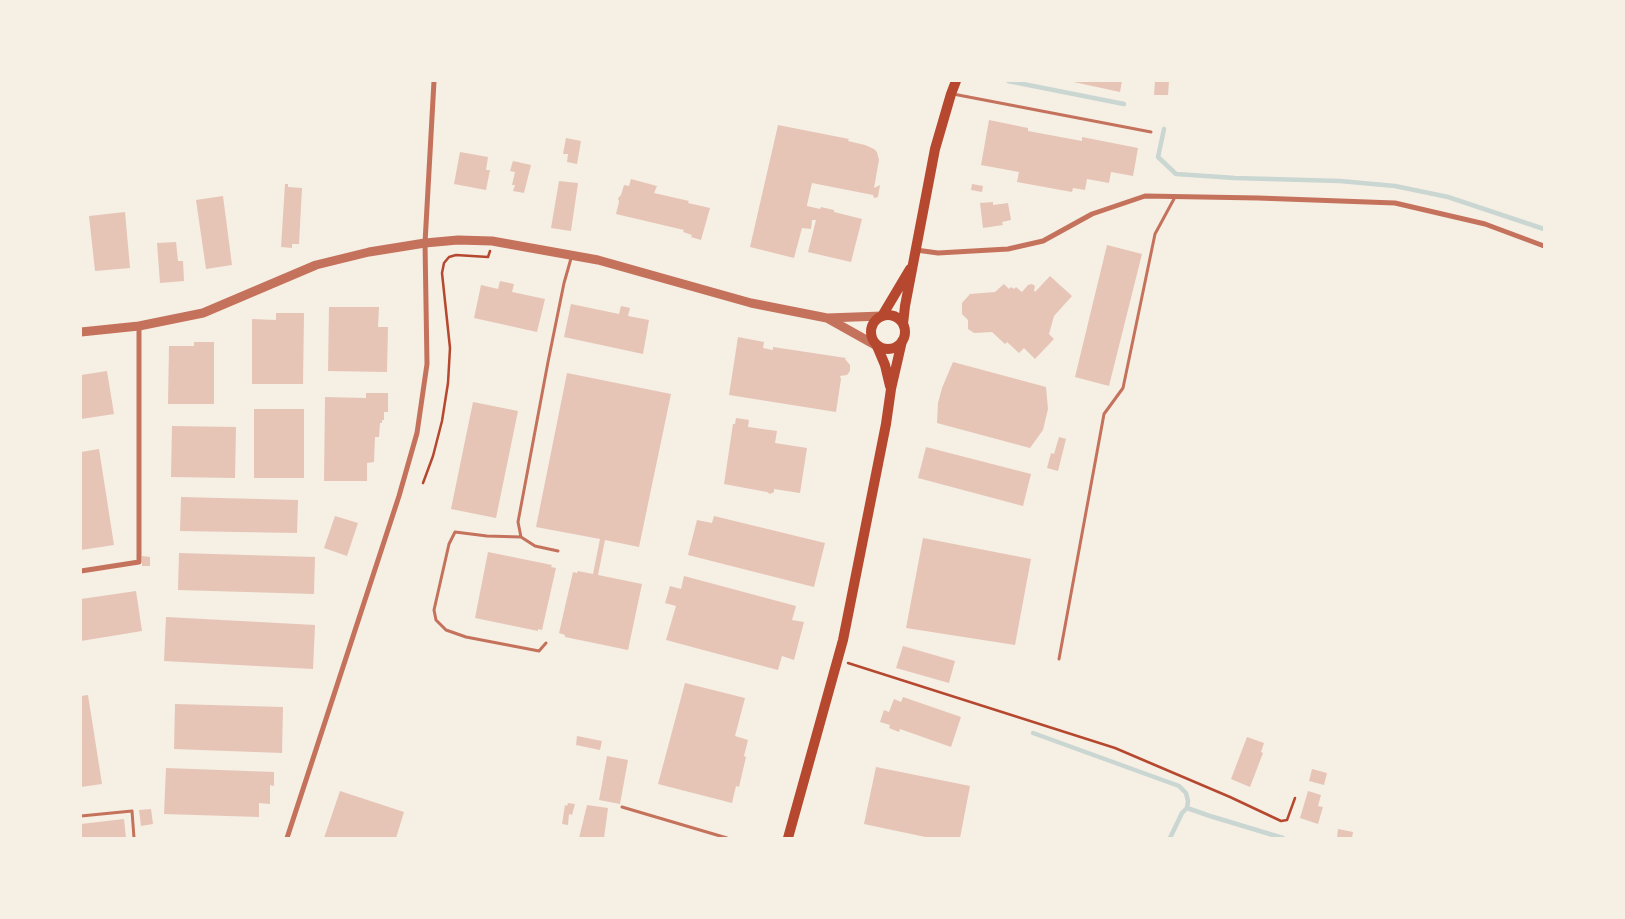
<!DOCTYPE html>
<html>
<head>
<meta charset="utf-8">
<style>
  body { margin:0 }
  #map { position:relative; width:1625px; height:919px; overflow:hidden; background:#f6efe4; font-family:Spectral,serif }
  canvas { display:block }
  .frame { position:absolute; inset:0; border:82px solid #f6efe4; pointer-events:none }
</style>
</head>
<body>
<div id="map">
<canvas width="1625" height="919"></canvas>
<div class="frame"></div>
</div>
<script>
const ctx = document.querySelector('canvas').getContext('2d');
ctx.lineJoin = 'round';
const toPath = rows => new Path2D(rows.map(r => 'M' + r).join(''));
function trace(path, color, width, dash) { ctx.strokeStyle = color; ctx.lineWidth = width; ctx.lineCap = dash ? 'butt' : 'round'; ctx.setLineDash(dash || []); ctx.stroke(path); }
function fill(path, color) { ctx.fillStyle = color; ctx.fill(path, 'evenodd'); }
const stream = toPath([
  [1008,81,1124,104],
  [1164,129,1158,157,1176,174,1235,178,1340,181,1395,186,1448,197,1544,229],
  [1033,733,1179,786,1186,793,1188,801,1187,808,1182,813,1170,838],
  [1187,808,1210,816,1283,838]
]);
const building = toPath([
  [1069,81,1122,81,1120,92],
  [1155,81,1169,81,1168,95,1154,95],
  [989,120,1028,128,1028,131,1082,141,1082,137,1138,148,1133,176,1111,172,1109,183,1087,179,1085,190,1073,188,1072,192,1017,182,1019,172,981,165],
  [778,125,849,139,848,141,865,145,874,149,877,152,879,160,874,188,880,185,878,197,874,198,873,195,812,183,807,205,807,206,820,209,821,207,834,210,834,212,862,219,851,262,808,252,816,220,812,220,811,229,802,228,794,258,750,247],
  [566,138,581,141,577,164,567,162,568,154,563,154],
  [460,152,488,157,486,170,490,170,486,190,454,184],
  [513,161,531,165,524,193,513,191,515,185,512,185,515,172,510,171],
  [631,179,657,186,654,193,689,201,688,203,710,208,701,240,691,237,692,235,683,232,684,230,616,214,619,202,618,198,621,195,624,185,629,186],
  [559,181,578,183,571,231,551,228],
  [285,184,288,184,288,187,302,188,299,244,292,244,292,248,281,247],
  [972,184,983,186,982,192,971,190],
  [223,196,232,265,206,269,196,200],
  [993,202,993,205,1008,203,1011,220,1002,222,1003,225,983,228,980,203],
  [125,212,130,268,95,271,89,216],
  [176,242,178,261,183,261,184,281,160,283,157,243],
  [1107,245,1142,254,1109,386,1075,377],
  [1050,276,1072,296,1054,316,1049,334,1054,339,1035,359,1024,348,1019,353,1007,342,1005,344,992,332,974,333,968,329,968,320,962,314,962,303,970,294,995,292,1004,284,1009,289,1011,287,1014,289,1016,287,1022,292,1028,285,1032,284,1035,286,1034,290,1035,292],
  [500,281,514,284,512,292,545,299,537,332,474,318,481,285,498,289],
  [571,304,619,314,621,306,630,308,628,316,649,320,643,354,564,337],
  [329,307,379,307,378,327,388,327,387,372,328,371],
  [276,313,304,313,303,384,252,384,252,319,276,320],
  [738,337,764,342,763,348,773,350,773,347,846,358,845,359,850,365,850,371,847,375,840,376,841,379,836,412,729,395],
  [194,342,214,342,214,404,168,404,169,346,194,346],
  [953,362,1046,387,1048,409,1043,430,1030,448,937,423,938,403,942,388],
  [107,371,114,414,81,419,81,375],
  [567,373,671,394,639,547,605,540,598,575,642,584,628,650,565,637,565,635,559,633,573,572,577,573,578,571,593,574,600,539,536,527],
  [366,393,388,393,388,412,384,412,384,420,382,420,382,423,380,423,379,437,375,437,374,462,367,463,367,481,324,481,325,397,366,398],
  [473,402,518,411,496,518,451,509],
  [254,409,304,409,304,478,254,478],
  [736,418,749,420,748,427,777,431,775,443,807,448,800,493,774,489,774,492,770,494,767,492,724,484,733,424,735,424],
  [172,426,236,427,235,478,171,477],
  [1059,437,1066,439,1058,471,1047,468,1051,453,1054,454],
  [926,447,1031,474,1023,506,918,478],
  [99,449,114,545,81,550,81,452],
  [181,497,298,500,297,533,180,531],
  [335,516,358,523,347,556,324,548],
  [714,516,825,543,814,587,688,555,697,520,712,523],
  [923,538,1031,559,1015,645,906,628],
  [488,552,552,565,551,567,556,568,542,630,538,629,538,631,475,618],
  [179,553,315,557,314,594,178,590],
  [142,556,150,557,150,566,142,566],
  [684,576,796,606,792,620,804,622,794,660,782,656,778,670,666,640,676,606,665,603,670,586,681,589],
  [136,591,142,631,81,641,81,599],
  [166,617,315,625,313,669,164,661],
  [903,646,955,661,949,683,896,668],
  [685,683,745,698,735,736,748,740,744,756,746,757,739,787,736,786,732,803,658,784],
  [88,695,102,784,81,787,81,696],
  [903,697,961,717,951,747,900,729,899,732,889,728,890,725,880,722,884,710,889,712,894,699,901,702],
  [175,704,283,707,282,753,174,749],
  [577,736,602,741,600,750,576,745],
  [1247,737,1264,743,1261,752,1263,753,1250,787,1231,779],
  [607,756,628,760,620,804,599,800],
  [876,767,970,786,960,838,930,838,864,824],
  [166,768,274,772,274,786,270,785,270,804,259,803,259,817,164,814],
  [1312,769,1327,773,1324,785,1309,781],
  [340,791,404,812,396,838,324,838],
  [1308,791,1321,795,1318,806,1323,807,1318,824,1300,818],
  [568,803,575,804,572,815,569,814,568,825,562,824,565,805,567,806],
  [587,805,608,808,604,838,579,838],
  [151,809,153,824,141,826,139,810],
  [124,819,126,838,81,838,81,824],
  [1338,829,1353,832,1352,838,1337,838]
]);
const path = toPath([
  [423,483,433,456,442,421,448,383,450,348,442,273,444,263,449,257,456,255,488,257,490,251],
  [848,663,1115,748,1230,797,1281,821,1287,820,1295,798]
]);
const service = toPath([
  [953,94,1151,132],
  [521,537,487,536,455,532,449,544,434,610,436,620,446,630,466,637,539,651,546,643],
  [558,551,535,546,521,537,518,522,548,362,564,283,572,255],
  [1059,659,1104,414,1123,388,1155,234,1175,197],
  [622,807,727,838],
  [81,816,132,811,134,838]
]);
const minor = toPath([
  [916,250,938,253,1008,249,1043,241,1092,214,1145,196,1258,198,1395,203,1485,224,1544,246],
  [81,571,139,562,139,326],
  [287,838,399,496,417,433,427,364,425,243,434,81]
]);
const tertiary = toPath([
  [827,318,877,346],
  [81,332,139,326,203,313,316,265,369,252,425,243,458,240,492,241,598,260,751,303,827,318,882,316]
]);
const secondary = toPath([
  '871 332a17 17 0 1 1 34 0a17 17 0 1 1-34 0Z',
  [882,316,910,269],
  [903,324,905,306,935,149,951,94,956,81],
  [877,346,885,365,890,386],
  [788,838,843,640,886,424,891,389,902,341]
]);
trace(stream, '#c9d6d2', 4.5);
fill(building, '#e6c5b7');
trace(path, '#b5482f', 2.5);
trace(service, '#c5725c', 3);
trace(minor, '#c5725c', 5);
trace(tertiary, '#c5725c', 9);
trace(secondary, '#b5482f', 10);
</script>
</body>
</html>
